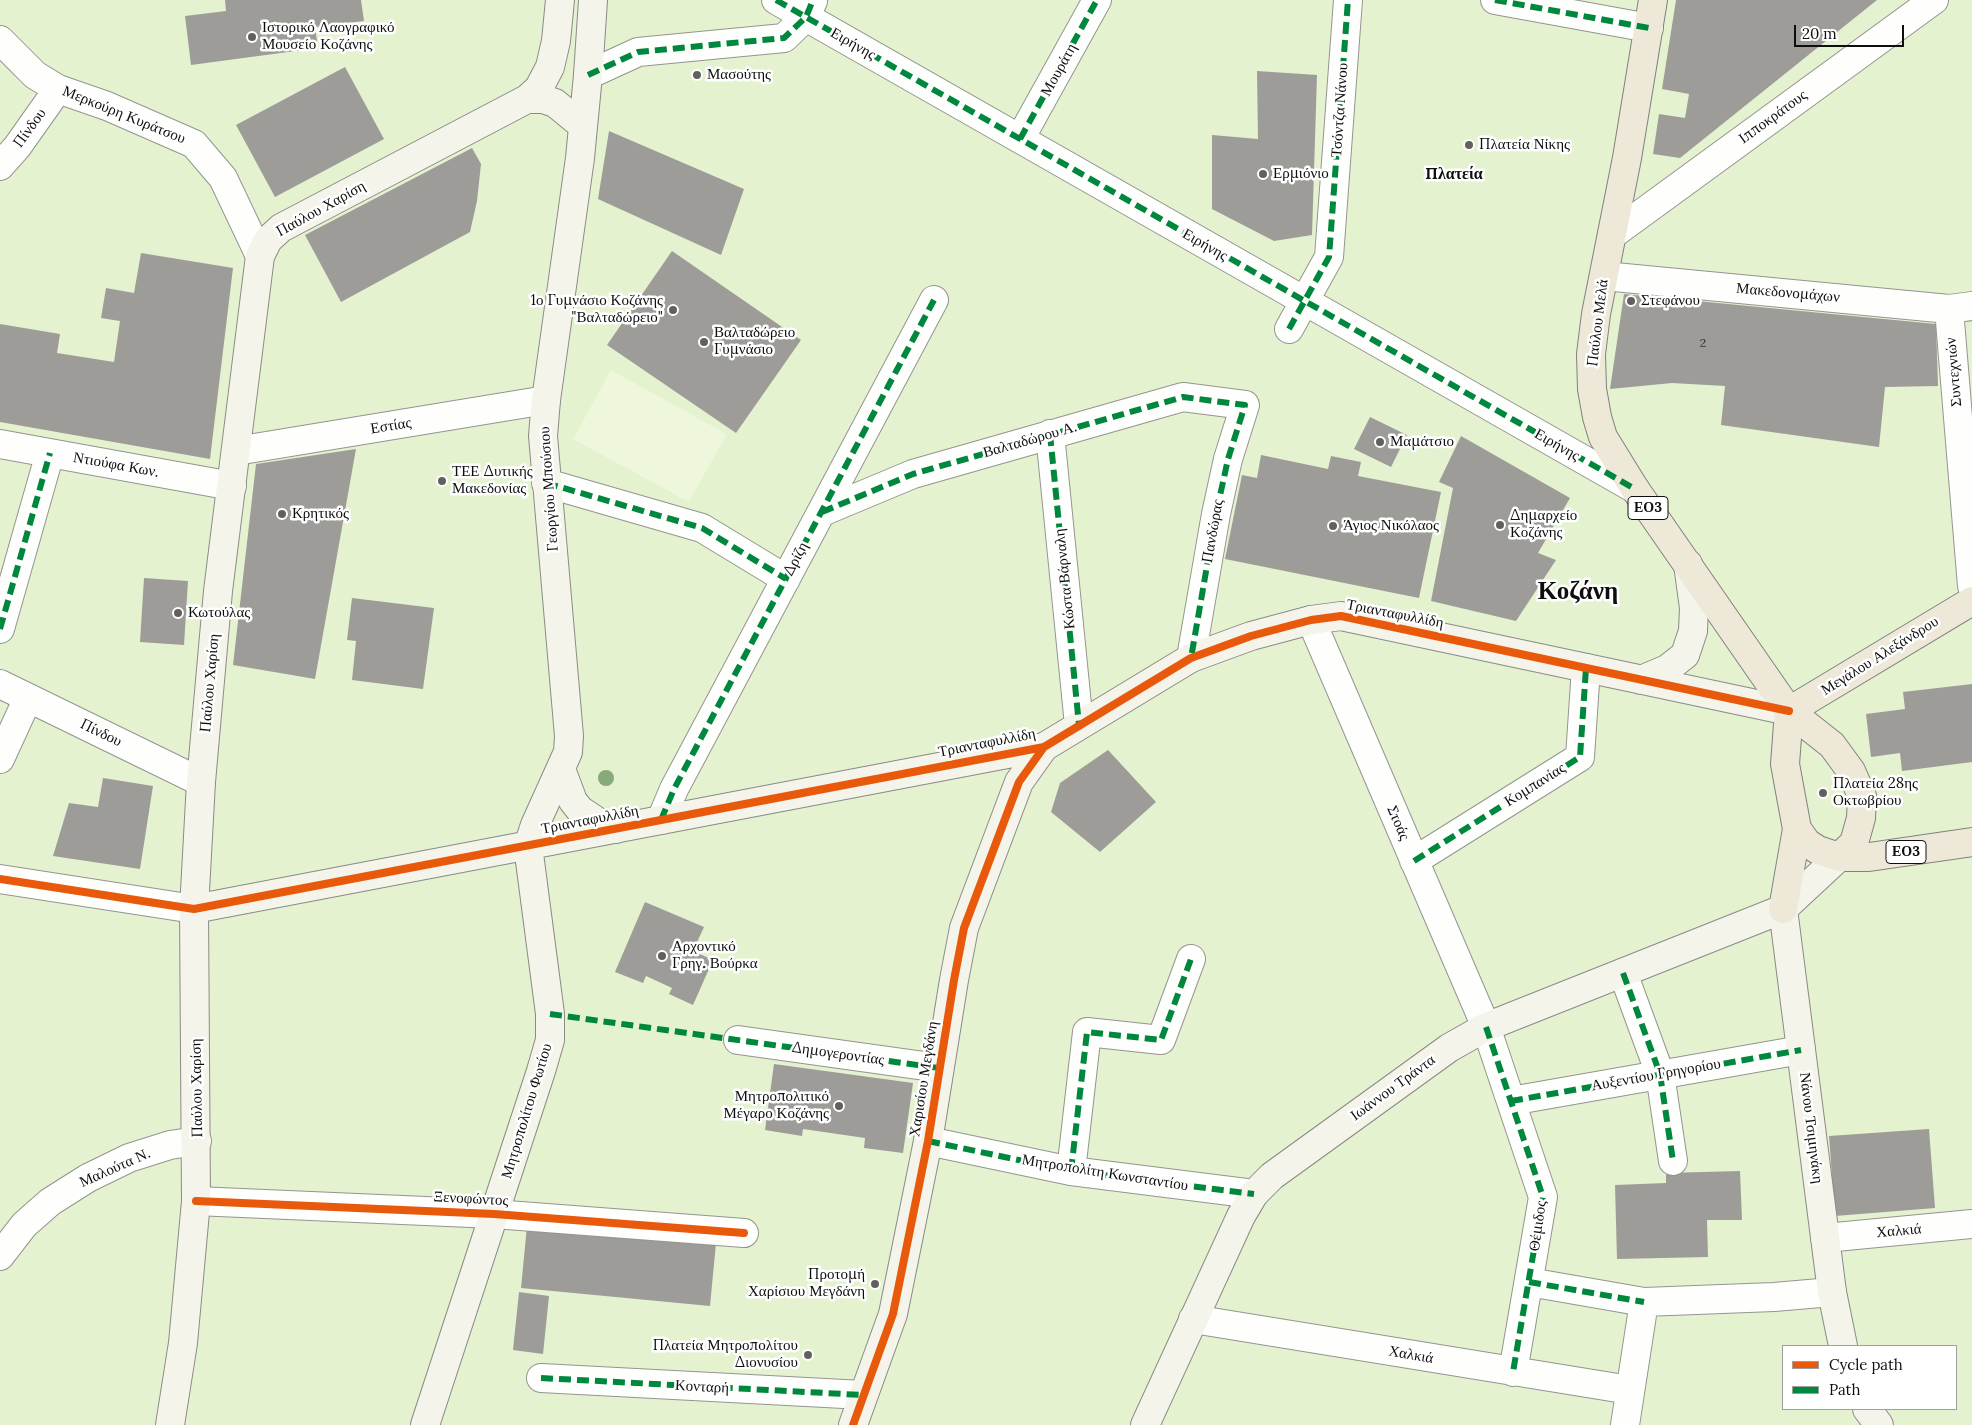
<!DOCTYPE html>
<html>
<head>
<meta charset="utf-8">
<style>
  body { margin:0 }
  #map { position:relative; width:1972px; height:1425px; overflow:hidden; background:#fbf9f2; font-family:Lora,serif }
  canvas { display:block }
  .legend { position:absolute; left:1782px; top:1345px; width:175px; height:65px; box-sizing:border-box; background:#fff; border:1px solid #9f9f9f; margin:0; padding:6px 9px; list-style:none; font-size:15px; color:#0e0e0e }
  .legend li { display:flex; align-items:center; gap:10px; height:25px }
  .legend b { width:25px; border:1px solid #9f9f9f }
  .scale { position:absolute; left:1794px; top:25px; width:110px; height:22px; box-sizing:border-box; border:2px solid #0e0e0e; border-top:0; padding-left:6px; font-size:15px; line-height:18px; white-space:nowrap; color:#0e0e0e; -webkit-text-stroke:4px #fff; paint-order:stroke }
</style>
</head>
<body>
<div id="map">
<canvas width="1972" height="1425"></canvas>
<ul class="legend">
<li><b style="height:6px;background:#e8590c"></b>Cycle path</li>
<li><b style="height:6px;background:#00873e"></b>Path</li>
</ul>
<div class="scale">20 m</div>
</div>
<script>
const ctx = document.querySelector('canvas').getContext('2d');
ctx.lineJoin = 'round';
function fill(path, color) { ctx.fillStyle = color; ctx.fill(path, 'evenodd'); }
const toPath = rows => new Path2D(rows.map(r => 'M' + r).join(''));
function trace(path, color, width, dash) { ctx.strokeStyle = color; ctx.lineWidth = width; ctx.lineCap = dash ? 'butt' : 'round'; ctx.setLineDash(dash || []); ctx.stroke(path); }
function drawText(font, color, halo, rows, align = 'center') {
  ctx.font = font + ' Lora,serif'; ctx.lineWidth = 5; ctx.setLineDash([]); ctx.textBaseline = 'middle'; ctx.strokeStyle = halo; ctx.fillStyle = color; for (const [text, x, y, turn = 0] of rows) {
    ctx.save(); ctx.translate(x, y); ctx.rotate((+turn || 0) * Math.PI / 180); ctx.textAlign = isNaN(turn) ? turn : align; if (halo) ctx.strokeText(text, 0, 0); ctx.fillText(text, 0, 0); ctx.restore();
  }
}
const green = toPath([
  [0,0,1972,0,1972,1425,0,1425],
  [1783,1346,1956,1346,1956,1409,1783,1409]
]);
const pitch = toPath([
  [611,370,727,434,689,502,573,439]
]);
const building = toPath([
  [225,0,361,0,364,21,315,27,318,48,191,65,185,16,226,11],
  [1676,0,1877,0,1680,158,1653,154,1659,114,1685,118,1689,94,1662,89],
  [345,67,384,139,275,197,236,125],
  [1257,71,1317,75,1312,235,1274,241,1212,209,1212,135,1258,139],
  [609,131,744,189,721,255,598,199],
  [472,148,481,164,477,201,470,232,341,302,305,235],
  [672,251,801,340,736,433,607,345],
  [141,253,233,268,210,459,0,422,0,324,60,334,57,353,114,362,120,321,101,318,106,288,134,293],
  [1624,294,1936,324,1938,386,1885,387,1879,447,1721,425,1725,386,1672,383,1610,389],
  [1370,417,1407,435,1391,467,1354,449],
  [1461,436,1570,498,1538,553,1556,560,1516,621,1431,601,1453,488,1439,482],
  [356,449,315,679,233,665,256,464],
  [1261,455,1328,469,1331,456,1361,462,1358,476,1441,492,1419,598,1225,559,1242,475,1257,478],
  [144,578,188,581,184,645,140,642],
  [352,598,434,608,423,689,352,680,356,641,347,640],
  [1972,684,1972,762,1902,771,1900,753,1871,757,1866,714,1905,709,1903,692],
  [1108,750,1156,802,1100,852,1051,812,1060,783],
  [103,778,153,786,140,869,53,856,69,803,98,807],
  [645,902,704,927,693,951,713,960,693,1005,669,994,672,988,646,976,643,983,615,972],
  [774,1064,913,1083,903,1153,864,1148,865,1138,803,1129,802,1136,765,1130],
  [1929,1129,1935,1208,1835,1216,1829,1136],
  [1740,1171,1742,1220,1707,1220,1708,1257,1617,1259,1615,1185,1666,1183,1666,1173],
  [527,1226,716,1243,710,1306,521,1288],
  [519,1292,549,1296,543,1354,513,1350]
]);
const street = toPath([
  [776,0,1635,489],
  [1495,0,1649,28],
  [0,40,35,75,58,89,107,106,194,144,223,178,260,256],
  [588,75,638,52,784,38,806,17,813,1],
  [1020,139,1097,0],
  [0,166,17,147,58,89],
  [1612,235,1934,0],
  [1604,276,1949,309,1972,306],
  [1949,309,1972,586],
  [1289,329,1329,257,1348,0],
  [1050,434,1079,725],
  [0,444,232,486],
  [236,451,546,400],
  [546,483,702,528,786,579],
  [822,512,913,474,1183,397,1245,405,1228,459,1216,514,1191,658],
  [1311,620,1486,1027,1543,1197,1513,1372],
  [0,629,50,453],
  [0,684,201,782],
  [0,759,28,698],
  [661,820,674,789,934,300],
  [1414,861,1580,757,1586,668],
  [0,879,194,909],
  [1623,973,1660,1074,1673,1161],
  [738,1040,939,1068],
  [1511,1101,1801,1050],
  [928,1141,1071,1171,1254,1194],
  [1071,1171,1087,1032,1161,1040,1191,959],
  [196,1201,494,1214,744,1233],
  [1825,1238,1972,1224],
  [0,1256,24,1225,50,1202,88,1178,129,1158,170,1145,197,1141],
  [1529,1282,1644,1302,1774,1297,1832,1292],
  [1193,1319,1630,1390],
  [541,1378,863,1395],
  [1625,1425,1644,1302]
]);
const secondary = toPath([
  [527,99,543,99,555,103,583,126],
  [1641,680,1667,669,1685,655,1693,631,1694,608,1688,564],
  [561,769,573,801,580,810,598,822,616,829],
  [194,909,1044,747,1191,658,1251,636,1311,620,1341,616,1789,711],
  [1783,909,1832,1292,1843,1346],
  [1867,1409,1879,1425],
  [170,1425,183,1343,196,1201,194,909,201,782,218,591,260,256,268,240,281,228,527,99,539,88,550,67,556,41,560,0],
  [425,1425,541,1071,550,1040,550,1014,528,846,535,825,568,752,569,736,543,436,546,400,580,158,588,75,593,0],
  [853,1425,893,1314,928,1141,954,980,964,928,1019,782,1044,747],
  [1145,1425,1241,1216,1254,1194,1272,1176,1449,1048,1486,1027,1783,909,1839,857]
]);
const primary = toPath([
  [1653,0,1627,158,1596,314,1591,354,1592,389,1597,417,1603,437,1635,489,1789,711,1832,745,1851,771,1862,796,1861,818,1854,843,1839,857],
  [1789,711,1785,764,1797,829,1807,843,1818,850,1839,857,1869,857,1972,842],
  [1789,711,1972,601],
  [1783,909,1797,829]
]);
const quiet = toPath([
  [776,0,1635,489],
  [1495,0,1649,28],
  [588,75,638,52,784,38,806,17,813,0],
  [1020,139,1097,0],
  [1289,329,1329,257,1348,0],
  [1050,434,1079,725],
  [546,483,702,528,786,579],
  [822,512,913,474,1183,397,1245,405,1228,459,1216,514,1191,658],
  [0,629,50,453],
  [661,820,674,789,934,300],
  [1414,861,1580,757,1586,668],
  [1623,973,1660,1074,1673,1161],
  [550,1014,939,1068],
  [1486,1027,1543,1197,1513,1372],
  [1511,1101,1801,1050],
  [928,1141,1071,1171,1254,1194],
  [1071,1171,1087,1032,1161,1040,1191,959],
  [1529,1282,1644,1302],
  [541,1378,863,1395]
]);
const cycleway = toPath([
  [0,879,194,909,1044,747,1191,658,1251,636,1311,620,1341,616,1789,711],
  [196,1201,494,1214,744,1233],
  [853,1425,893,1314,928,1141,954,980,964,928,1019,782,1044,747]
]);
const trees = [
  [606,778]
];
const markers = [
  [252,37,5,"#61605e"],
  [697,75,5,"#61605e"],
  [1469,145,5,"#61605e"],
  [1263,174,5,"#61605e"],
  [1631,301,5,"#61605e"],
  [673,310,5,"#61605e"],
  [704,342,5,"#61605e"],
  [1380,442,5,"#61605e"],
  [442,481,5,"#61605e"],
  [282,514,5,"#61605e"],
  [1500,525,5,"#61605e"],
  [1333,526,5,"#61605e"],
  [178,613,5,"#61605e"],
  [1823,793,5,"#61605e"],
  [662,956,5,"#61605e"],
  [839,1106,5,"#61605e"],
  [875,1284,5,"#61605e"],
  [808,1355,5,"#61605e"]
];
const numberNames = [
  ["2",1703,344]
];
const shields = [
  [1648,508,40],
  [1906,852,40]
];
const shieldNames = [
  ["ΕΟ3",1648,508],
  ["ΕΟ3",1906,852]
];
const poiNames = [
  ["Ιστορικό Λαογραφικό",262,28],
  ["Μουσείο Κοζάνης",262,45],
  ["Μασούτης",707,75],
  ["Πλατεία Νίκης",1479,145],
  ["Ερμιόνιο",1273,174],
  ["1ο Γυμνάσιο Κοζάνης",663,301,"right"],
  ["\"Βαλταδώρειο\"",663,318,"right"],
  ["Στεφάνου",1641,301],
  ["Βαλταδώρειο",714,333],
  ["Γυμνάσιο",714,350],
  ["Μαμάτσιο",1390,442],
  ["ΤΕΕ Δυτικής",452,472],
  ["Μακεδονίας",452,489],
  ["Κρητικός",292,514],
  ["Δημαρχείο",1510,516],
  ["Κοζάνης",1510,533],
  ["Άγιος Νικόλαος",1343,526],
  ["Κωτούλας",188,613],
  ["Πλατεία 28ης",1833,784],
  ["Οκτωβρίου",1833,801],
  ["Αρχοντικό",672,947],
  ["Γρηγ. Βούρκα",672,964],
  ["Μητροπολιτικό",829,1097,"right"],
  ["Μέγαρο Κοζάνης",829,1114,"right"],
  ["Προτομή",865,1275,"right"],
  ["Χαρίσιου Μεγδάνη",865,1292,"right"],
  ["Πλατεία Μητροπολίτου",798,1346,"right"],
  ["Διονυσίου",798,1363,"right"]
];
const streetNames = [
  ["Ειρήνης",853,44,30],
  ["Μουράτη",1059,70,-61],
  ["Τσόντζα Νάνου",1340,110,-86],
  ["Μερκούρη Κυράτσου",124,115,22],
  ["Ιπποκράτους",1773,117,-36],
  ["Πίνδου",30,128,-54],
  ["Παύλου Χαρίση",321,209,-29],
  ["Ειρήνης",1205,245,30],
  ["Μακεδονομάχων",1788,293,5],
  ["Παύλου Μελά",1598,323,-83],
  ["Συντεχνιών",1954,372,-95],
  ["Εστίας",391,426,-9],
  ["Βαλταδώρου Α.",1030,440,-16],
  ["Ειρήνης",1557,445,30],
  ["Ντιούφα Κων.",116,465,10],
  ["Γεωργίου Μπούσιου",549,489,-94],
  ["Πανδώρας",1213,531,-80],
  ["Δρίζη",796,559,-62],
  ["Κώστα Βάρναλη",1065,579,-96],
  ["Τριανταφυλλίδη",1395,614,11],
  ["Μεγάλου Αλεξάνδρου",1880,656,-32],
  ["Παύλου Χαρίση",210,683,-85],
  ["Πίνδου",101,733,26],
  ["Τριανταφυλλίδη",987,743,-11],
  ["Κομπανίας",1535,785,-32],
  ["Τριανταφυλλίδη",590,820,-11],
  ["Στοάς",1398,823,67],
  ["Δημογεροντίας",838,1054,8],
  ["Αυξεντίου Γρηγορίου",1656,1075,-10],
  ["Χαρισίου Μεγδάνη",924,1079,-81],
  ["Παύλου Χαρίση",197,1088,-91],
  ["Ιωάννου Τράντα",1393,1088,-36],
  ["Μητροπολίτου Φωτίου",527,1111,-73],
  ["Νάνου Τσιμηνάκη",1811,1128,83],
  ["Μαλούτα Ν.",115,1168,-24],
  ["Μητροπολίτη Κωνσταντίου",1105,1173,9],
  ["Ξενοφώντος",471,1199,3],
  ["Θέμιδος",1538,1226,-82],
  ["Χαλκιά",1899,1231,-5],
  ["Χαλκιά",1411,1355,10],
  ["Κονταρή",702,1387,3]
];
const neighbourhoodNames = [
  ["Πλατεία",1454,174]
];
const townNames = [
  ["Κοζάνη",1578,592]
];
fill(green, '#e4f2d0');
fill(pitch, '#eef6db');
fill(building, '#9e9c98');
trace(street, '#959491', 30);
trace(secondary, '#8b8a87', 30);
trace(primary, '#82817e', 30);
trace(street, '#fefefd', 28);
trace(secondary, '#f5f4ea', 28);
trace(primary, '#ede8d8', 28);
trace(quiet, '#00873e', 6, [12, 6]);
trace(cycleway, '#e8590c', 8);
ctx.fillStyle = '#88aa7b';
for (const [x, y] of trees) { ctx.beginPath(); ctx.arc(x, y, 8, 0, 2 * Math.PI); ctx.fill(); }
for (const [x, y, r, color] of markers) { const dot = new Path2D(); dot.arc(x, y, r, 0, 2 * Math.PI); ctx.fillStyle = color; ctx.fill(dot); trace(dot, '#fff', 2); }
drawText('12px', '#323230', null, numberNames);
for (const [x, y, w] of shields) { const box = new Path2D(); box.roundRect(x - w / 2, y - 11.5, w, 23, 4); ctx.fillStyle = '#fff'; ctx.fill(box); trace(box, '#0e0e0e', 1); }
drawText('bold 14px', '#0e0e0e', null, shieldNames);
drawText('15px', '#0e0e0e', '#fff', poiNames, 'left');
drawText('15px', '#0e0e0e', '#fff', streetNames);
drawText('bold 16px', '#0e0e0e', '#fff', neighbourhoodNames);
drawText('bold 25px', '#0e0e0e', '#fff', townNames);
</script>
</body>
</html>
